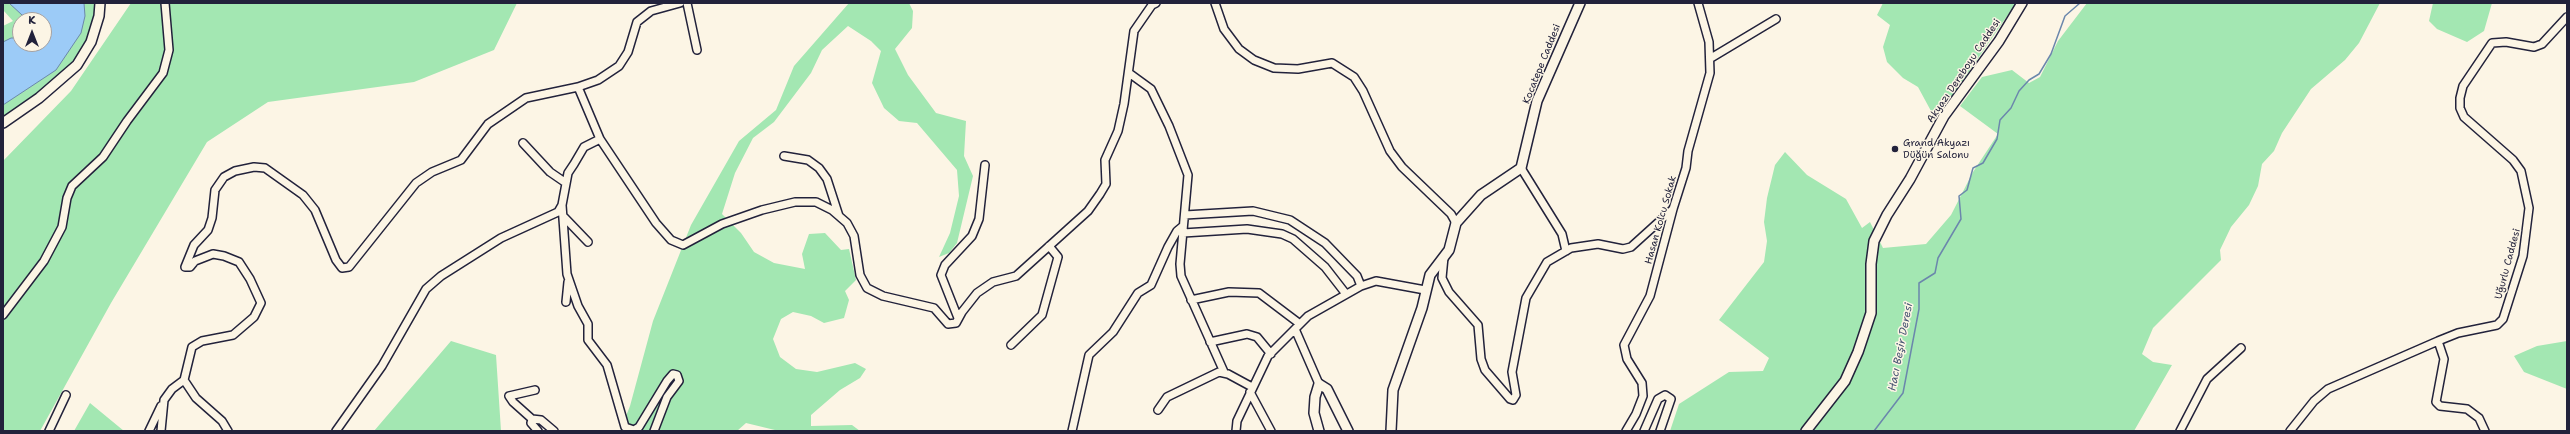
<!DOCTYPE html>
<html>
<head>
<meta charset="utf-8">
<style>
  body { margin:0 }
  #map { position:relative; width:2570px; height:434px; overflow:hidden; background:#fcf5e5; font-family:"Shantell Sans",sans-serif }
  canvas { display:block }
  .frame { position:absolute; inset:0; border:4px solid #22223b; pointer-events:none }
  .north { position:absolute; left:12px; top:12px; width:40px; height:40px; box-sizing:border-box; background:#fcf5e5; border:1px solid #a5a1a1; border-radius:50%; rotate:0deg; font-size:11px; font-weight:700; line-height:16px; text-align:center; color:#22223b }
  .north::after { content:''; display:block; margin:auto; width:14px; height:18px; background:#22223b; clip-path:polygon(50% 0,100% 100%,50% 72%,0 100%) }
</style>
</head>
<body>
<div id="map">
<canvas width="2570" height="434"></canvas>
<div class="frame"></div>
<div class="north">K</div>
</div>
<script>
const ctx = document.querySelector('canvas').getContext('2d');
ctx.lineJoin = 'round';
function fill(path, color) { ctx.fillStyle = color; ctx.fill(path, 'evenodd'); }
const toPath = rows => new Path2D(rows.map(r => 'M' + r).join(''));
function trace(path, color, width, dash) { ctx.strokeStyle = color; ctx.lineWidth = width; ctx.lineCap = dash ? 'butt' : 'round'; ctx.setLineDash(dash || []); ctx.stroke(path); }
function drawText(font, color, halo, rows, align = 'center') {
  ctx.font = font + ' "Shantell Sans",sans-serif'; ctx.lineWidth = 3; ctx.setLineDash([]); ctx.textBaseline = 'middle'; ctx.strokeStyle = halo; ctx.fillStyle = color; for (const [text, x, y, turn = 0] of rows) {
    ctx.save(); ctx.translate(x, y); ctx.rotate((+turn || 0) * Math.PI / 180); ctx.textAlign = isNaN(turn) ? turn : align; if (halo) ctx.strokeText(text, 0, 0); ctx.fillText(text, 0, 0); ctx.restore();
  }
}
const green = toPath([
  [3,3,100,3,99,16,77,65,3,123,3,26,13,21,3,10],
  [20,20,44,20,44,44,20,44],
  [131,3,517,3,494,50,414,82,268,102,207,142,111,303,40,431,3,431,3,161,71,91],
  [849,3,909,3,913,11,912,28,895,49,908,75,936,113,966,121,964,156,973,176,957,243,949,253,939,257,950,233,959,196,957,170,917,123,899,121,884,108,872,83,881,51,871,41,848,26,822,50,811,73,774,122,753,138,735,173,722,214,741,233,754,252,774,263,805,269,802,254,809,234,825,233,841,250,849,249,856,280,845,291,849,300,844,318,824,323,811,316,793,312,781,319,773,339,780,357,796,369,817,372,855,363,866,369,860,378,840,390,811,415,811,426,852,425,860,431,779,431,746,423,737,431,620,431,630,406,653,321,691,225,739,141,776,110,794,66],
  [1883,3,2016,3,1944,108,1931,111,1918,87,1903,78,1887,62,1883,47,1890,25,1877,15],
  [2087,3,2380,3,2359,43,2345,60,2311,89,2282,133,2274,151,2262,164,2258,186,2249,205,2231,227,2220,250,2221,260,2153,328,2142,354,2153,362,2172,365,2134,431,1670,431,1679,404,1729,372,1763,371,1769,358,1719,320,1764,262,1767,241,1764,222,1767,198,1775,165,1785,152,1807,175,1846,199,1862,228,1870,222,1883,248,1926,244,1951,215,1973,172,1998,134,1960,106,1982,77,2012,70,2029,83,2040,77,2058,41],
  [2433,3,2492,3,2484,31,2467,42,2437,29,2429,21],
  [451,341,496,355,501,431,374,431],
  [2567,341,2567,389,2524,372,2514,356,2537,346],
  [90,403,124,431,74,431]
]);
const water = toPath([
  [9,3,84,3,85,16,81,33,56,70,3,105,3,42,11,38,20,38,20,44,44,44,44,20,34,20,22,15,9,3]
]);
const stream = toPath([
  [1874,431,1903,393,1919,309,1919,283,1935,273,1938,258,1961,219,1959,196,1967,190,1973,168,1983,163,1997,139,2000,120,2011,108,2019,91,2029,80,2039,74,2051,54,2065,16,2080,3]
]);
const minor = toPath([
  [687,3,697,50],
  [1215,3,1224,29,1239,49,1254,60,1274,68,1298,69,1332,63,1354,77,1363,91,1390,151,1402,167,1451,214,1456,223],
  [1711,58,1776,19],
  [1129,73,1151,89,1169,126,1188,175,1180,264,1181,276,1224,372],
  [600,139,578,87,598,80,619,66,628,52,637,22,651,11,680,3],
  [523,143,550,172,566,183],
  [784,156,808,160,819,168,827,179,839,216],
  [1521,168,1562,234,1566,251],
  [562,205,567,274,578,306,588,324,588,340,607,365,625,427,634,430,639,427,667,381,673,374,677,375,679,381,667,397,654,431],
  [1185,215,1253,211,1290,220,1325,243,1357,276,1361,286],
  [563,216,588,242],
  [1183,233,1247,229,1282,234,1293,239,1325,267,1346,294],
  [1444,257,1442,278,1449,292,1478,325,1481,359,1485,370,1510,399,1513,400,1516,395,1512,372,1526,298,1547,262,1571,248,1598,244,1623,249,1631,247,1673,209],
  [1191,300,1229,292,1259,293,1300,324],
  [566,302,568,282],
  [3,315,44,261,62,227,67,198,72,186,103,157,127,121,163,73,169,50,165,3],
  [958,318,941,275,945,265,972,236,979,219,985,165],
  [1295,329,1319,384],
  [2438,341,2444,359,2436,402,2440,406,2467,409,2479,418,2485,431],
  [1210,342,1247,334,1257,337,1271,354],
  [1011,345,1042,315,1058,257,1049,246],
  [184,380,196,398,222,421,228,431],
  [1250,392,1271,431],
  [1158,410,1167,397,1219,372,1228,374,1252,387],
  [532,419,513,402,509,396,535,390],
  [49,431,66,395],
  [149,431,161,406],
  [161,431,164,400,172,389,184,380,192,347,202,341,233,335,254,317,261,303,250,279,239,262,224,256,213,254,195,261,190,267,185,267,194,245,208,230,212,218,215,190,224,177,235,171,254,167,265,168,303,195,315,210,336,260,342,268,349,267,416,183,432,172,461,160,488,124,526,98,578,87],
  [336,431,382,366,426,289,441,276,501,238,558,212,562,205,568,173,574,164,584,147,600,139,656,223,671,240,683,245,722,224,762,210,795,202,816,202,832,210,847,223,854,236,860,275,867,288,883,296,934,308,948,324,956,323,962,312,977,293,993,282,1016,276,1088,211,1100,194,1106,184,1105,160,1118,131,1124,104,1134,31,1152,5,1156,3],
  [538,431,531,423,532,419,541,420,554,431],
  [1072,431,1089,355,1113,332,1138,293,1151,285,1168,247,1177,231,1183,226],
  [1236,431,1237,421,1268,356,1308,316,1361,286,1376,281,1425,290],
  [1626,431,1636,414,1643,396,1642,383,1627,359,1624,345,1650,296,1673,209,1686,168,1688,151,1710,73,1709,42,1698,3],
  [1644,431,1658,399,1665,395,1671,399,1660,431],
  [2180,431,2207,379,2241,348],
  [2290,431,2314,401,2328,389,2438,341,2458,333,2497,325,2503,319,2523,256,2529,208,2521,171,2513,160,2464,117,2460,108,2460,98,2463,86,2492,43,2506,42,2534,47,2542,44,2567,17]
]);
const major = toPath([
  [3,123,39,98,77,65,91,42,99,16,100,3],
  [1319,431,1314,413,1315,397,1319,384,1327,389,1348,431],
  [1391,431,1393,390,1422,308,1430,275,1449,250,1456,223,1481,195,1521,168,1537,101,1580,3],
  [1806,431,1845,381,1858,352,1871,313,1871,264,1874,241,1887,215,1910,179,1944,116,1999,41,2022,3]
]);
const markers = [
  [1895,149,4,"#22223b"]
];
const streetNames = [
  ["Kocatepe Caddesi",1542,64,-68],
  ["Akyazı Dereboyu Caddesi",1964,71,-56],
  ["Hasan Kolcu Sokak",1661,220,-74],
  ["Uğurlu Caddesi",2508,264,-75]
];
const poiNames = [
  ["Grand Akyazı",1903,143],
  ["Düğün Salonu",1903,155]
];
const waterNames = [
  ["Hacı Beşir Deresi",1901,347,-79]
];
fill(green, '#a3e7b2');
fill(water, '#9ccbf7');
trace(water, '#6b87ac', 1);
trace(stream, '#6b87ac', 1.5);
trace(minor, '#22223b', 10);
trace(major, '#22223b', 12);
trace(minor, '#fcf5e5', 7);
trace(major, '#fcf5e5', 9);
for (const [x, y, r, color] of markers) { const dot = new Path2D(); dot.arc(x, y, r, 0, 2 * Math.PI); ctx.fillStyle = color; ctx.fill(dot); trace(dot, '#fcf5e5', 1.5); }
drawText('10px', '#22223b', '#fcf5e5', streetNames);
drawText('10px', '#22223b', '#fcf5e5', poiNames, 'left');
drawText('italic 11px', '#475573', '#fcf5e5', waterNames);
</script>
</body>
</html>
